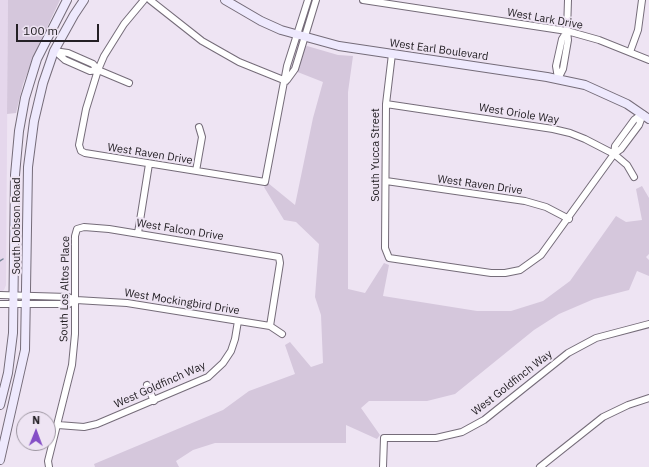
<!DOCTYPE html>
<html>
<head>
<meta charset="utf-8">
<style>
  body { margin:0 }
  #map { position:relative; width:649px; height:467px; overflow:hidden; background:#eee4f3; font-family:"IBM Plex Sans",sans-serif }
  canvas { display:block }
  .north { position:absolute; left:16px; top:411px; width:40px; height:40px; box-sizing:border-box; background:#eee4f3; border:1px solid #9d96a1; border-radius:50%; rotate:1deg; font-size:11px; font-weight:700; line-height:16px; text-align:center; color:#242025 }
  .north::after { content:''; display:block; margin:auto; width:14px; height:18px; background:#844ec6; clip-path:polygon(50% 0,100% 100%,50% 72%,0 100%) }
  .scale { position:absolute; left:16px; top:24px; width:83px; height:18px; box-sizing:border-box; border:2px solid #242025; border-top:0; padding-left:5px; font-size:12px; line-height:14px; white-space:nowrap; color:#242025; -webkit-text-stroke:3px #eee4f3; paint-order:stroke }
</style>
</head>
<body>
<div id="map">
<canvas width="649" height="467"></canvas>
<div class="north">N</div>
<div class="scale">100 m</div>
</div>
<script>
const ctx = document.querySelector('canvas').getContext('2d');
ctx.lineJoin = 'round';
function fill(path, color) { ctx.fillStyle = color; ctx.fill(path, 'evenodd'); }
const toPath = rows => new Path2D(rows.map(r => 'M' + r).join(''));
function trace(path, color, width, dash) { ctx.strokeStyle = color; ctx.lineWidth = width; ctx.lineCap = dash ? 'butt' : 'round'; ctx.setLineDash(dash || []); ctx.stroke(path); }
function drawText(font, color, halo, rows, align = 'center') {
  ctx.font = font + ' "IBM Plex Sans",sans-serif'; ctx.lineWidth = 4; ctx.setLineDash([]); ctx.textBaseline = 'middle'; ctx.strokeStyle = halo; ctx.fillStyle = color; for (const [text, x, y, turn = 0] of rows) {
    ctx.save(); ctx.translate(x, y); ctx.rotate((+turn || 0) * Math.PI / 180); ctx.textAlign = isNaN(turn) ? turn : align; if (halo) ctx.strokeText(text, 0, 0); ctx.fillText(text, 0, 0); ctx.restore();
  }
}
const built = toPath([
  [0,0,8,0,6,285,4,290,0,292]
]);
const green = toPath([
  [8,0,60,0,39,44,23,84,16,113,7,114],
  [307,46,338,55,353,56,348,92,348,289,365,293,384,263,389,265,383,296,477,311,511,311,543,301,570,281,616,216,626,222,642,220,636,189,642,186,649,198,649,254,646,257,649,260,649,276,637,271,629,290,594,299,559,314,534,330,455,394,427,401,369,401,361,408,380,435,377,439,346,425,346,443,215,443,193,450,176,461,179,467,95,467,94,464,223,410,249,391,295,374,285,345,290,342,311,367,323,363,321,315,315,297,319,244,296,222,284,220,264,187,268,183,295,205,313,118,323,82,295,71,303,48]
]);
const stream = toPath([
  [0,261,3,259]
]);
const street = toPath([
  [144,0,124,24,104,56,98,70,86,109,79,145,81,151,85,153,265,182,287,66,308,0],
  [150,0,202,41,239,62,286,81],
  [363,0,567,31,599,40,649,60],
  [54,51,68,53,93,64,98,70,129,83],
  [55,51,65,60,90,71,98,70],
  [630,52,638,30,642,0],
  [392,54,386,104,385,248,389,258,491,273,505,273,520,270,541,255,614,154,621,149,639,125,643,114],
  [558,78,556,66,562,39,567,31],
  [558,79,563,69,568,40,567,31,568,0],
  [287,80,295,69,316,0],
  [386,104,553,129,570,133,585,139,614,154,627,165,634,177],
  [614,154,615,146,634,120,642,114],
  [196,171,202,137,199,127],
  [386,181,525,201,546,207,569,219],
  [138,233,149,164],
  [0,295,68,297,76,300,127,303,270,326,282,334],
  [0,304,69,304,76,300],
  [147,385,154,401],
  [58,425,84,427,97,424,208,377,223,363,231,351,235,339,238,321],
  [49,467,48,461,72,365,75,334,75,236,77,229,84,227,109,229,279,257,280,263,270,326],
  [383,467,384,438,436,438,462,432,484,420,568,353,596,338,649,324],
  [540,467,603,417,628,405,649,398]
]);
const secondary = toPath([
  [225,0,261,21,281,30,339,46,547,77,585,85,627,104,649,119],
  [0,405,8,373,13,333,15,175,19,131,25,98,37,59,67,0],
  [0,460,25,350,28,167,34,121,43,83,54,51,74,15,84,0]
]);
const streetNames = [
  ["West Lark Drive",545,19,10],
  ["West Earl Boulevard",439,50,8],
  ["West Oriole Way",519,114,9],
  ["West Raven Drive",150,154,9],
  ["South Yucca Street",376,155,-90],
  ["West Raven Drive",480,185,8],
  ["South Dobson Road",17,226,-90],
  ["West Falcon Drive",180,230,9],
  ["South Los Altos Place",65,289,-89],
  ["West Mockingbird Drive",182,302,9],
  ["West Goldfinch Way",512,383,-38],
  ["West Goldfinch Way",160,385,-24]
];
fill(built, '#e5d7ec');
fill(green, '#d5c7dc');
trace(stream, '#768698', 1.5);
trace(street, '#756c79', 8);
trace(secondary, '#756c79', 10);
trace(street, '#fff', 6);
trace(secondary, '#eee9fd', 8);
drawText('11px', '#242025', '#eee4f3', streetNames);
</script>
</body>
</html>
